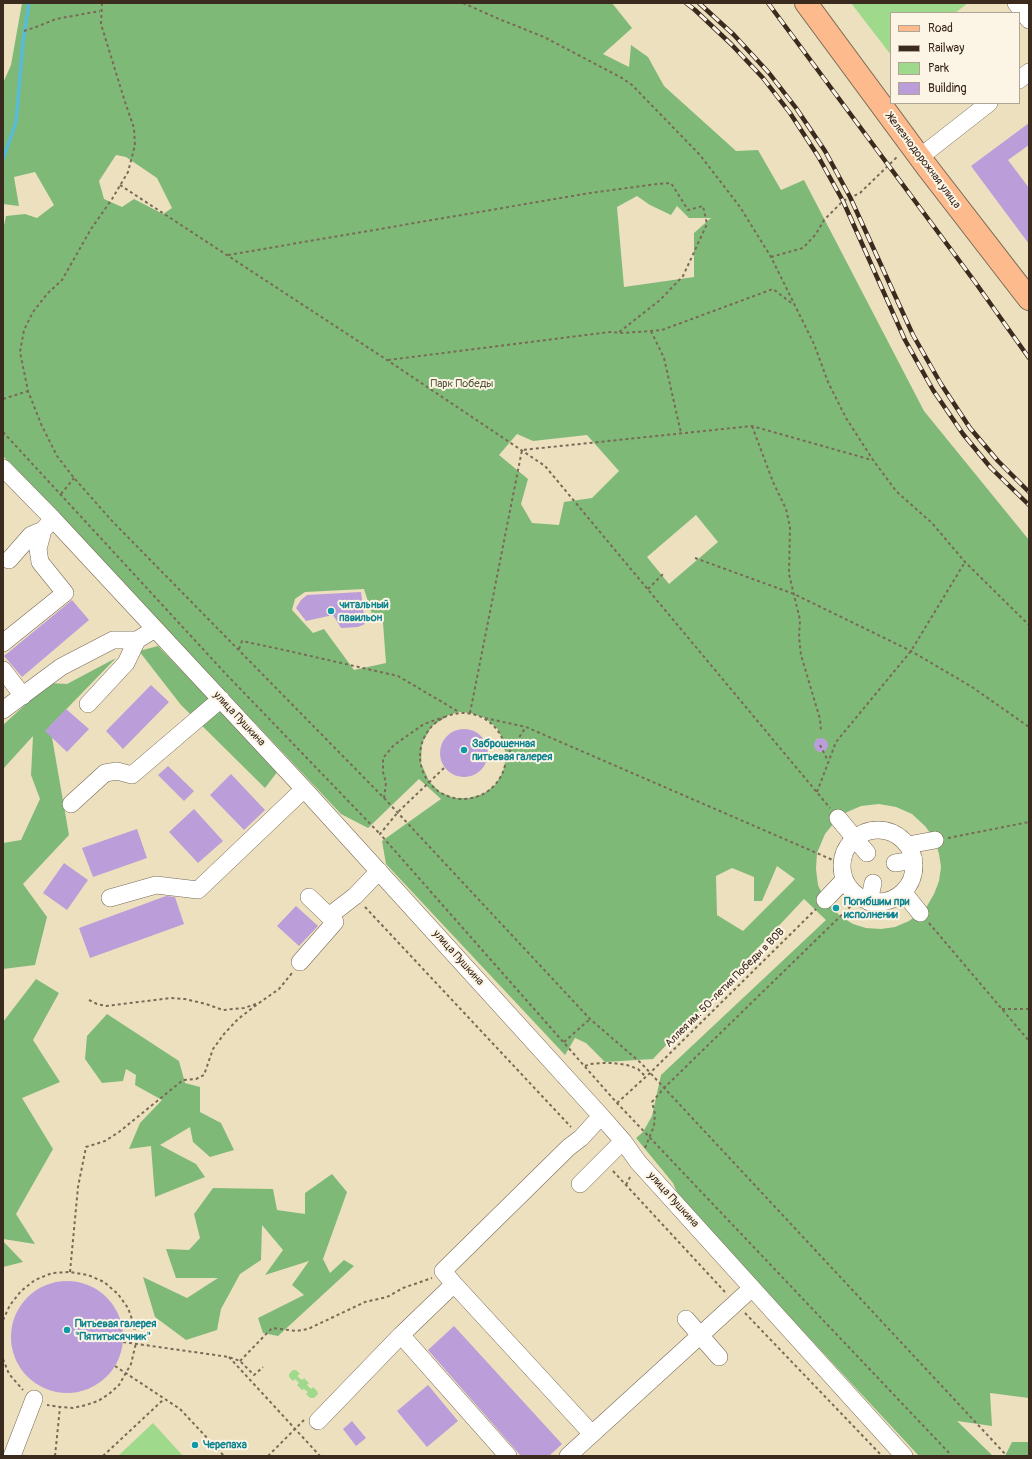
<!DOCTYPE html>
<html>
<head>
<meta charset="utf-8">
<style>
  body { margin:0 }
  #map { position:relative; width:1032px; height:1459px; overflow:hidden; background:#ede0bf; font-family:Pangolin,sans-serif }
  canvas { display:block }
  .frame { position:absolute; inset:0; border:4px solid #3b2a1e; pointer-events:none }
  .legend { position:absolute; left:890px; top:12px; width:130px; height:92px; box-sizing:border-box; background:#fcf5e5; border:1px solid #afa495; margin:0; padding:5px 7px; list-style:none; font-size:12px; color:#3b2a1e }
  .legend li { display:flex; align-items:center; gap:8px; height:20px }
  .legend b { width:20px; border:1px solid #afa495 }
</style>
</head>
<body>
<div id="map">
<canvas width="1032" height="1459"></canvas>
<div class="frame"></div>
<ul class="legend">
<li><b style="height:5px;background:#fcba8d"></b>Road</li>
<li><b style="height:5px;background:#3b2a1e"></b>Railway</li>
<li><b style="height:11px;background:#9fd98c"></b>Park</li>
<li><b style="height:11px;background:#ba9dd9"></b>Building</li>
</ul>
</div>
<script>
const ctx = document.querySelector('canvas').getContext('2d');
ctx.lineJoin = 'round';
function fill(path, color) { ctx.fillStyle = color; ctx.fill(path, 'evenodd'); }
const toPath = rows => new Path2D(rows.map(r => 'M' + r).join(''));
function trace(path, color, width, dash) { ctx.strokeStyle = color; ctx.lineWidth = width; ctx.lineCap = dash ? 'butt' : 'round'; ctx.setLineDash(dash || []); ctx.stroke(path); }
function drawText(font, color, halo, rows, align = 'center') {
  ctx.font = font + ' Pangolin,sans-serif'; ctx.lineWidth = 4; ctx.setLineDash([]); ctx.textBaseline = 'middle'; ctx.strokeStyle = halo; ctx.fillStyle = color; for (const [text, x, y, turn = 0] of rows) {
    ctx.save(); ctx.translate(x, y); ctx.rotate((+turn || 0) * Math.PI / 180); ctx.textAlign = isNaN(turn) ? turn : align; if (halo) ctx.strokeText(text, 0, 0); ctx.fillText(text, 0, 0); ctx.restore();
  }
}
const green = toPath([
  [851,3,968,3,955,13,891,13,891,55],
  [293,1370,296,1370,300,1374,297,1376,302,1380,304,1378,309,1383,307,1385,311,1389,313,1387,317,1391,318,1394,314,1398,310,1398,306,1394,308,1392,304,1389,302,1390,297,1385,299,1383,295,1379,293,1381,289,1377,289,1374],
  [153,1423,183,1456,118,1456]
]);
const forest = toPath([
  [22,3,114,3,115,4,116,3,612,3,632,28,603,54,629,67,631,45,648,57,664,86,736,151,758,150,781,190,804,180,924,411,1029,540,1029,1398,990,1393,992,1426,957,1421,993,1456,919,1456,680,1199,673,1183,636,1138,643,1132,652,1116,661,1075,826,920,804,899,653,1059,605,1062,586,1043,575,1038,565,1055,386,864,382,841,441,799,419,779,368,828,341,814,3,456,3,230,6,216,25,214,37,218,54,205,35,172,14,177,19,206,3,204,3,83,11,65],
  [116,155,126,157,157,178,172,208,163,214,134,199,122,207,104,199,99,181],
  [637,196,650,205,671,215,677,206,689,218,711,218,694,233,694,277,624,287,617,207],
  [517,434,533,441,587,435,619,471,592,498,564,502,559,525,532,523,521,504,528,479,499,455],
  [696,515,718,542,669,584,647,557],
  [364,589,373,617,383,623,386,663,354,670,324,629,313,633,292,610,295,599,305,592],
  [459,712,470,713,485,718,497,728,504,742,506,757,503,772,495,785,483,794,469,798,454,798,440,792,429,781,421,763,422,743,432,726,449,715],
  [817,739,824,740,827,742,826,749,823,751,820,752,815,748,815,742],
  [879,804,896,807,912,814,925,826,935,840,939,854,941,867,939,881,934,894,927,906,920,913,909,921,895,927,881,929,866,928,853,924,840,916,825,900,818,885,816,869,817,853,825,834,838,818,845,813,861,806],
  [777,866,795,879,743,931,717,915,716,876,732,868,754,877,754,901,762,901],
  [158,646,278,771,265,788,181,705,139,651],
  [116,658,50,726,69,835,23,884,47,917,35,965,3,969,3,843,21,840,40,799,31,775,33,736,3,769,3,725,49,683,67,684],
  [36,979,59,993,33,1040,60,1082,22,1098,53,1149,16,1214,35,1244,3,1239,3,1022],
  [107,1014,179,1061,185,1083,200,1087,200,1112,221,1123,234,1150,210,1157,193,1142,190,1127,160,1145,196,1164,205,1177,155,1197,151,1146,129,1149,140,1123,162,1100,135,1085,136,1075,126,1069,123,1081,102,1083,85,1059,87,1036],
  [332,1174,347,1192,323,1259,330,1273,344,1260,354,1266,278,1336,263,1333,258,1318,304,1295,292,1285,309,1261,265,1275,283,1250,262,1225,261,1260,240,1274,221,1309,217,1330,186,1340,155,1317,143,1277,187,1298,218,1278,176,1278,166,1249,189,1250,200,1238,194,1214,213,1188,273,1189,277,1210,305,1214,305,1193],
  [3,1241,23,1262,3,1267],
  [1012,1442,1029,1442,1029,1456,1005,1456]
]);
const stream = toPath([
  [3,159,16,122,23,42,29,3]
]);
const building = toPath([
  [1029,123,1029,145,1008,160,1029,188,1029,244,971,166],
  [361,592,365,624,358,627,341,628,333,615,306,621,296,608,301,600,307,595],
  [72,600,89,620,22,677,4,656],
  [151,685,169,702,123,749,106,731],
  [66,709,89,729,67,752,45,731],
  '440 753a24 24 0 1 1 48 0a24 24 0 1 1-48 0Z',
  '814 745a7 7 0 1 1 14 0a7 7 0 1 1-14 0Z',
  [168,766,194,791,184,801,158,775],
  [231,774,265,810,244,830,210,795],
  [194,809,223,841,198,863,169,832],
  [137,829,147,858,93,877,82,848],
  [64,863,88,880,67,910,43,893],
  [166,896,175,897,184,924,90,958,79,928],
  [296,906,318,926,299,946,277,926],
  '11 1337a56 56 0 1 1 112 0a56 56 0 1 1-112 0Z',
  [454,1326,562,1444,549,1456,521,1456,428,1350],
  [428,1385,458,1421,427,1447,397,1411],
  [352,1421,366,1438,356,1446,343,1429]
]);
const path = toPath([
  [102,3,101,24,125,102,134,128,135,145,128,172,112,199,91,229,62,280,47,294,33,312,24,330,20,352,28,391,41,424,57,456,74,478,113,522,384,798,590,1019,641,1063,1007,1456],
  [463,3,499,19,544,37,622,78,632,85,700,155,740,207,771,257,814,344,828,382,846,418,873,460,896,491,932,523,965,562,1029,625],
  [24,31,36,27,56,19,100,11],
  [120,185,387,360,545,466,830,808],
  [228,255,590,193,657,184,671,183,688,210,703,206,707,224,683,276,660,300,618,333],
  [771,257,803,248,816,234,824,220,843,201,860,193,898,156],
  [651,331,664,358,681,433],
  [388,360,610,332,624,333,662,330,773,289,794,305],
  [3,399,28,391],
  [752,426,773,482,786,509,790,527,789,574,800,620,799,637,801,655,820,719,821,731],
  [3,432,225,673,380,834],
  [61,494,74,478],
  [695,558,794,594,911,651,972,687,1029,727],
  [648,589,664,573],
  [239,649,242,641,284,650,398,676,459,712],
  [470,713,522,450,752,426,872,460],
  '420 756a43 43 0 1 1 86 0a43 43 0 1 1-86 0Z',
  [485,718,526,727,842,864],
  [820,745,828,761],
  [506,757,526,727],
  [444,768,398,812,380,834,617,1103,952,1456],
  [817,792,836,742,911,651,965,562],
  [384,798,386,783,383,772,383,758,394,745,424,724,444,717],
  [948,838,1029,822],
  [365,907,571,1127],
  [929,923,1029,1041],
  [89,1000,97,1004,106,1006,171,998,185,999,206,1004,223,1010,244,1008,259,1003,279,989,292,973],
  [1002,1009,1029,1009],
  [564,1042,590,1019],
  [585,1066,590,1064,601,1063,613,1063,627,1065,638,1069,645,1076],
  [617,1103,650,1073,816,909],
  [645,1148,654,1126,655,1114,652,1102,664,1088,855,902],
  [613,1171,725,1292],
  [626,1185,631,1175],
  [70,1272,78,1187,86,1147,105,1141,119,1132,183,1080,196,1079,204,1075,213,1049,224,1034,238,1019,259,1003],
  [745,1313,882,1456],
  [3,1320,10,1305,21,1291,35,1280,52,1273,70,1272,88,1275,104,1282,118,1294,128,1308,134,1325,136,1343,131,1364,119,1385,109,1394,98,1401,86,1405,73,1408,60,1407,47,1405],
  [123,1342,229,1357,240,1361,254,1375,263,1367],
  [229,1357,320,1456],
  [3,1359,9,1374,23,1390],
  [240,1361,272,1328,297,1331,308,1329,365,1302,387,1297,403,1288,432,1278],
  [115,1366,180,1409,224,1456],
  [55,1456,60,1407],
  [103,1456,164,1399],
  [268,1456,304,1420]
]);
const minor = toPath([
  [1016,3,1029,20],
  [1019,80,1029,72],
  [920,157,989,103],
  [3,468,53,519,304,789,601,1116,623,1141,638,1162,904,1456],
  [9,560,31,535,43,530],
  [3,643,65,593,40,562,38,549,43,530,53,519],
  [3,670,23,696],
  [88,704,126,663,137,640],
  [3,710,61,667,113,640,137,640,155,629],
  [71,804,105,773,117,771,132,775,221,699],
  [838,818,867,853],
  '842 866a36 36 0 1 1 72 0a36 36 0 1 1-72 0Z',
  [908,845,935,840],
  [895,863,914,860],
  [904,893,920,913],
  [110,898,156,885,198,890,304,789],
  [825,900,844,880],
  [869,902,873,883],
  [329,916,355,896,379,871],
  [300,962,335,922,309,897],
  [580,1184,623,1141],
  [454,1284,592,1434],
  [686,1319,719,1357],
  [401,1335,508,1456],
  [318,1421,401,1335,454,1284,443,1271,569,1147,581,1138,601,1116],
  [12,1456,34,1399],
  [568,1456,752,1288]
]);
const major = toPath([
  [806,3,927,167,1029,299]
]);
const rail = toPath([
  [686,3,695,10,731,44,763,78,790,113,818,156,843,201,905,340,933,390,963,434,991,468,1029,505],
  [699,3,734,35,769,73,796,108,825,151,850,197,913,335,941,384,970,428,998,461,1029,492],
  [768,3,975,282,1029,358]
]);
const markers = [
  [331,611,4,"#0f9aa8"],
  [464,750,4,"#0f9aa8"],
  [836,908,4,"#0f9aa8"],
  [67,1330,4,"#0f9aa8"],
  [195,1445,4,"#0f9aa8"]
];
const streetNames = [
  ["Железнодорожная улица",923,161,53],
  ["улица Пушкина",239,719,47],
  ["улица Пушкина",458,958,48],
  ["Аллея им. 50-летия Победы в ВОВ",725,988,-45],
  ["улица Пушкина",673,1200,48]
];
const parkNames = [
  ["Парк Победы",462,384]
];
const cultureNames = [
  ["читальный",339,605],
  ["павильон",339,618],
  ["Заброшенная",472,744],
  ["питьевая галерея",472,757],
  ["Погибшим при",844,902],
  ["исполнении",844,915],
  ["Питьевая галерея",75,1324],
  ["\"Пятитысячник\"",75,1337],
  ["Черепаха",203,1445]
];
fill(green, '#9fd98c');
fill(forest, '#7fb978');
trace(stream, '#59bcd7', 3.5);
fill(building, '#ba9dd9');
trace(minor, '#796a56', 18);
trace(major, '#796a56', 24);
trace(path, '#796a56', 2, [3, 3]);
trace(minor, '#fff', 17);
trace(major, '#fcba8d', 22);
trace(rail, '#3b2a1e', 4.5);
trace(rail, '#fcf5e5', 3, [9]);
for (const [x, y, r, color] of markers) { const dot = new Path2D(); dot.arc(x, y, r, 0, 2 * Math.PI); ctx.fillStyle = color; ctx.fill(dot); trace(dot, '#fcf5e5', 1.5); }
drawText('11px', '#3b2a1e', '#fcf5e5', streetNames);
drawText('11px', '#54563a', '#fcf5e5', parkNames);
drawText('bold 11px', '#0d838f', '#fcf5e5', cultureNames, 'left');
</script>
</body>
</html>
